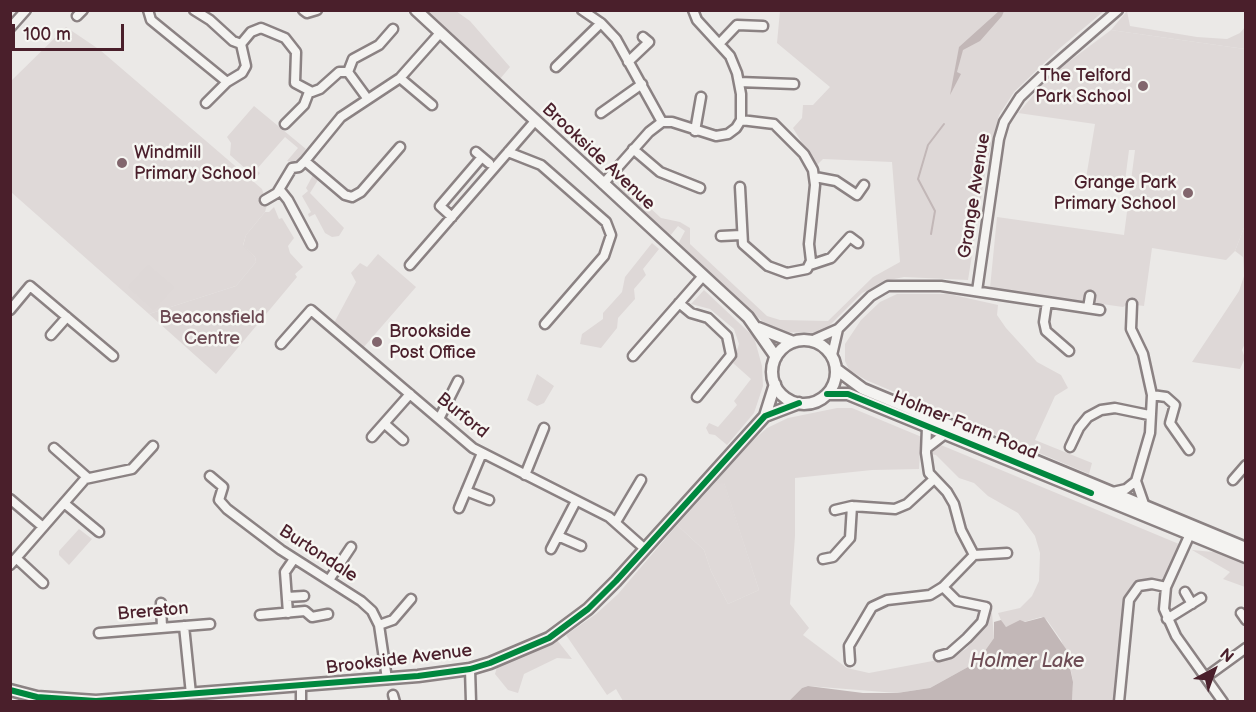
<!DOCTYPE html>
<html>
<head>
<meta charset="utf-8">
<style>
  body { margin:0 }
  #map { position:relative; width:1256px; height:712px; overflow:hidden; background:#ebe9e7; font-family:"Balsamiq Sans",sans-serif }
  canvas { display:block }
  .frame { position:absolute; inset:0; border:12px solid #4a1f2b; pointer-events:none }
  .north { position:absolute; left:1184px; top:640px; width:60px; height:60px; -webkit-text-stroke:4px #f6f6f2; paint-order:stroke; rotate:41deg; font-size:16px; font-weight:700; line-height:24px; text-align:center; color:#4a1f2b }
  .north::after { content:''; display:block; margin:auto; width:21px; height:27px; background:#4a1f2b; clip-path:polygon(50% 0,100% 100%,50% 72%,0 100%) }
  .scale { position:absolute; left:12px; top:24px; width:112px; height:27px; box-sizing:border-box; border:3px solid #4a1f2b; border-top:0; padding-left:8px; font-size:18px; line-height:21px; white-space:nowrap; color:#4a1f2b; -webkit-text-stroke:4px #f6f6f2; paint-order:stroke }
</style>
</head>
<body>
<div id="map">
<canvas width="1256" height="712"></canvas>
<div class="frame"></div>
<div class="north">N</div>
<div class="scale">100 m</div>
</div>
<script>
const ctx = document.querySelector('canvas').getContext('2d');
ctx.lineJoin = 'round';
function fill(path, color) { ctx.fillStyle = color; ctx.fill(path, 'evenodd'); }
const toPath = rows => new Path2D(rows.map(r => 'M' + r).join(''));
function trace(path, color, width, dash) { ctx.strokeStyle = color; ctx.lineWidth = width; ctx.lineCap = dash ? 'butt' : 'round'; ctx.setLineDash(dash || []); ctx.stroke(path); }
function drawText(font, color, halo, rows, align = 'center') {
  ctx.font = font + ' "Balsamiq Sans",sans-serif'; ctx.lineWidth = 5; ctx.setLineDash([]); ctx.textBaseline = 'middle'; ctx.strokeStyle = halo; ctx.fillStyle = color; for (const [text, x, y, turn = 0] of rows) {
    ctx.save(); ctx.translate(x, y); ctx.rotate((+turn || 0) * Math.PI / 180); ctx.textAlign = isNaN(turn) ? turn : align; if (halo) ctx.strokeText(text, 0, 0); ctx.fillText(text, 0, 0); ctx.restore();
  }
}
const built = toPath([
  [66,27,100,50,262,189,267,205,265,212,246,235,243,245,255,257,256,262,236,286,149,314,11,192,11,81],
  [1111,30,1245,49,1245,225,1235,251,1226,260,1152,248,1144,306,1128,304,1123,307,990,288,997,217,1124,235,1135,150,1129,150,1124,189,1088,186,1086,178,1095,124,1018,113,1051,75],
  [378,254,416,287,363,348,334,323,356,282,351,273,360,263,367,267],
  [724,482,759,590,728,604,711,571,704,550,677,525,714,484]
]);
const green = toPath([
  [425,11,456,11,470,21,510,67,500,79],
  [780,11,1104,11,1060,48,1014,92,999,115,987,161,968,280,904,277,889,280,862,293,828,327,815,333,774,332,678,244,685,231,678,226,670,236,619,189,618,178,661,218,680,222,690,228,690,244,767,316,780,320,828,321,873,277,900,262,892,162,823,159,816,166,793,128,802,118,803,105,813,105,830,87,777,43],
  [1127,11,1130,26,1197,37,1227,39,1240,33,1245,27,1245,49,1111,30],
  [254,106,306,149,296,163,287,161,298,148,285,137,256,170,260,173,256,178,230,155,231,143,227,137],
  [313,175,318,180,310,193,344,228,339,236,332,237,325,233,315,214,309,217,308,214,311,212,302,196,308,191,306,188],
  [274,207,279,219,282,218,294,238,288,246,290,253,303,267,295,274,297,277,216,374,149,314,236,286,256,262,255,257,243,246,246,235,265,212,269,212],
  [1245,225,1246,341,1242,350,1245,358,1240,369,1192,362,1239,291,1244,276,1243,257,1235,251],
  [652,243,659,249,643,269,646,275,634,289,635,299,618,318,617,328,601,348,580,344,582,334,603,319,603,313,622,292,625,277],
  [148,265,174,287,154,310,128,287],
  [704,290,754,337,762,366,763,386,754,413,727,445,715,435,709,434,706,428,709,423,718,427,737,405,734,401,751,379,733,363,739,344,734,329,710,309,691,304],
  [897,294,949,294,998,305,997,315,1006,328,1037,362,1061,375,1068,388,1055,396,1035,440,1092,463,1089,474,866,380,849,370,845,361,845,344,861,320,880,302],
  [537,374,554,386,544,403,537,406,527,400],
  [837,408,852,408,1179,544,1176,557,1162,581,1143,581,1134,585,1127,593,1123,604,1115,701,1072,701,1073,682,1069,660,1061,640,1047,620,1041,617,1006,627,1003,625,998,613,1020,608,1032,596,1039,581,1040,553,1035,536,1018,513,988,496,974,483,959,478,936,455,920,452,919,469,872,470,795,478,795,536,790,604,809,628,803,635,847,668,869,673,954,657,967,648,978,632,984,611,992,613,994,638,977,662,930,688,897,693,808,686,802,688,789,701,623,701,616,689,607,695,566,635,596,614,618,594,677,525,704,550,711,571,728,604,759,590,724,483,714,484,739,453,767,428,788,418],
  [79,529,92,539,69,565,59,555,59,551],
  [1192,550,1224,553,1245,563,1245,587,1223,579,1230,572],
  [557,640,572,659,557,658,524,674,518,693,508,690,495,674,497,667]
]);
const water = toPath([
  [999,11,1004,11,1002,16,980,41,963,50,957,72,961,74,950,95,959,47],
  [1044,617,1066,649,1073,682,1072,701,789,701,802,688,808,686,863,693,897,693,930,688,977,662,994,638,994,622,1001,620,1006,627,1020,620,1025,622]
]);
const stream = toPath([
  [931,234,935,211,918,179,928,145,944,124]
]);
const minor = toPath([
  [148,10,151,20,227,82],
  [194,10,210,20,233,41,241,44,251,32,261,28,285,38,296,52,295,83,312,92,320,89,339,72,348,72,353,59,379,45,393,29],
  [303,10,307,13,317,10],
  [582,10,601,23,616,39,662,122],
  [77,16,83,10],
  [10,28,26,10],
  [719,44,737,25,763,26],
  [628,62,649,42,643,37],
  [556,67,601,23],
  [348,72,367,98],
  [400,78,432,105],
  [739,82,794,84],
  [206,103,227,82,242,73,246,66,241,44],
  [601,113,642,84],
  [285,124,304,105,309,92],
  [695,131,701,97],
  [633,149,660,172,700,188],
  [476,152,489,163],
  [508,152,541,165,606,222,611,235,604,256,545,324],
  [305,161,345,195,352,197,361,192,400,147],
  [815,177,836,181,857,195,864,185],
  [603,184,649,132,662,122,672,122,716,136,728,134,736,128,741,120,741,94,737,73,730,56,697,20,693,10],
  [740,187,743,244,768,266,787,273,807,269,811,261,809,244,815,185,813,170,804,154,774,124,741,120],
  [280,190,288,200,312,245],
  [265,200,277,193,292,168,299,167,305,161,341,117,400,78,440,33],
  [452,217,440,206,482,157],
  [721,236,741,235],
  [410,265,535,121],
  [810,265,831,258,850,237,858,243],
  [977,291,999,139,1004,122,1020,97,1043,75,1118,10],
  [1047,302,1044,322,1046,331,1069,351],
  [679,303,691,313,708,318,727,336,731,355,697,397],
  [1088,308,1090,296],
  [10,310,30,286,113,356],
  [51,335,67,317],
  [811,341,838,329],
  [281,344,311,310,473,448,609,517,645,549],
  [832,355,838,329,871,296,888,286,941,286,1100,310],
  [633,356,703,276],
  [1152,395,1166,397,1175,405,1170,423,1189,450],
  [439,419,458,381],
  [385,424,403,440],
  [372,437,410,394],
  [928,447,945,434],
  [1070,447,1079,428,1088,417,1101,410,1115,408,1149,415],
  [54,448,88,478],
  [525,475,544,428],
  [210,476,223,487,219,500,227,509,281,550,361,601,372,611,379,625,387,679],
  [1233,480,1246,465],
  [1136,481,1145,507],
  [466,491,489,500],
  [1113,492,1126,489,1136,481,1150,433,1152,395,1143,354,1131,329,1132,304],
  [10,499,43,527],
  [64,503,99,532],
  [459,508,482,453],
  [835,510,852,506],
  [616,522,641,480],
  [1190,534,1166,587,1164,609,1176,636,1223,702],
  [558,536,581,546],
  [551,549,576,501],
  [974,555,1007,553],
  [16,558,43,583],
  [823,559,833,557,850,538,852,506,895,509,907,504,933,480],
  [10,565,85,479,132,469,153,446],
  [329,580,351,547],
  [1185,592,1192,604],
  [287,597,304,596],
  [161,603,162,628],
  [288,613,285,572,294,559],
  [1241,613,1246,620],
  [260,615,305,611,312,617,328,614],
  [1167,619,1201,598],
  [379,625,393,620,411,599],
  [184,626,191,694],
  [99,633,210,624],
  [939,656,950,653,967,638,982,622,986,607,957,601,943,587],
  [850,661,849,646,872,607,887,600,930,595,943,587,974,555,961,530,954,504,947,492,929,473,926,453,927,427],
  [470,669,471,702],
  [1206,677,1246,648],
  [301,686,301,702],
  [393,695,395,702],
  [1119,702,1129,600,1139,586,1152,584,1166,587]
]);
const tertiary = toPath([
  [416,10,748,317,776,357],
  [758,328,793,342],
  '772 372a32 32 0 1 1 64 0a32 32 0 1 1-64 0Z',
  [836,369,863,389,1246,548],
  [827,394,848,394,1246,557],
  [765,416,775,384],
  [10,690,37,697,96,701,418,676,470,669,490,663,549,638,588,609,616,581,765,416,799,403]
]);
const cycleway = toPath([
  [827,394,848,394,1091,493],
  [10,690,37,697,96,701,418,676,470,669,490,663,549,638,588,609,616,581,765,416,799,403]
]);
const markers = [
  [1143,86,6,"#82666d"],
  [122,163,6,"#82666d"],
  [1188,193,6,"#82666d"],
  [377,342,6,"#82666d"]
];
const poiNames = [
  ["The Telford",1131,76],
  ["Park School",1131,97],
  ["Windmill",134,153,"left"],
  ["Primary School",134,174,"left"],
  ["Grange Park",1176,183],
  ["Primary School",1176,204],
  ["Brookside",389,332,"left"],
  ["Post Office",389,353,"left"]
];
const streetNames = [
  ["Brookside Avenue",598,157,43],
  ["Grange Avenue",975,196,-81],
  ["Burford",462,416,39],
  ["Holmer Farm Road",965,426,22],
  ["Burtondale",318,554,33],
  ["Brereton",153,612,-5],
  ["Brookside Avenue",399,660,-7]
];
const parkNames = [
  ["Beaconsfield",212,318],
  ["Centre",212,339]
];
const waterNames = [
  ["Holmer Lake",1027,662]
];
fill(built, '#dfd9d8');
fill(green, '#ded8d7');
fill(water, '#c2b7b7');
trace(stream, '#c2b7b7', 2);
trace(minor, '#8b8283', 13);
trace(tertiary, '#8b8283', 15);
trace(minor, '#f4f3f1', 8);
trace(tertiary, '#f4f3f1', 10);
trace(cycleway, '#00873e', 6);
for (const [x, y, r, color] of markers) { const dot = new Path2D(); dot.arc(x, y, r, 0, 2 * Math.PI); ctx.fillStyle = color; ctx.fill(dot); trace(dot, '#f6f6f2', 2); }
drawText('18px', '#4a1f2b', '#f6f6f2', poiNames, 'right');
drawText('18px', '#4a1f2b', '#f6f6f2', streetNames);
drawText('18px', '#6c4a53', '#f6f6f2', parkNames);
drawText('italic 20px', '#6e4d55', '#f6f6f2', waterNames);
</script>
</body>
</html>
